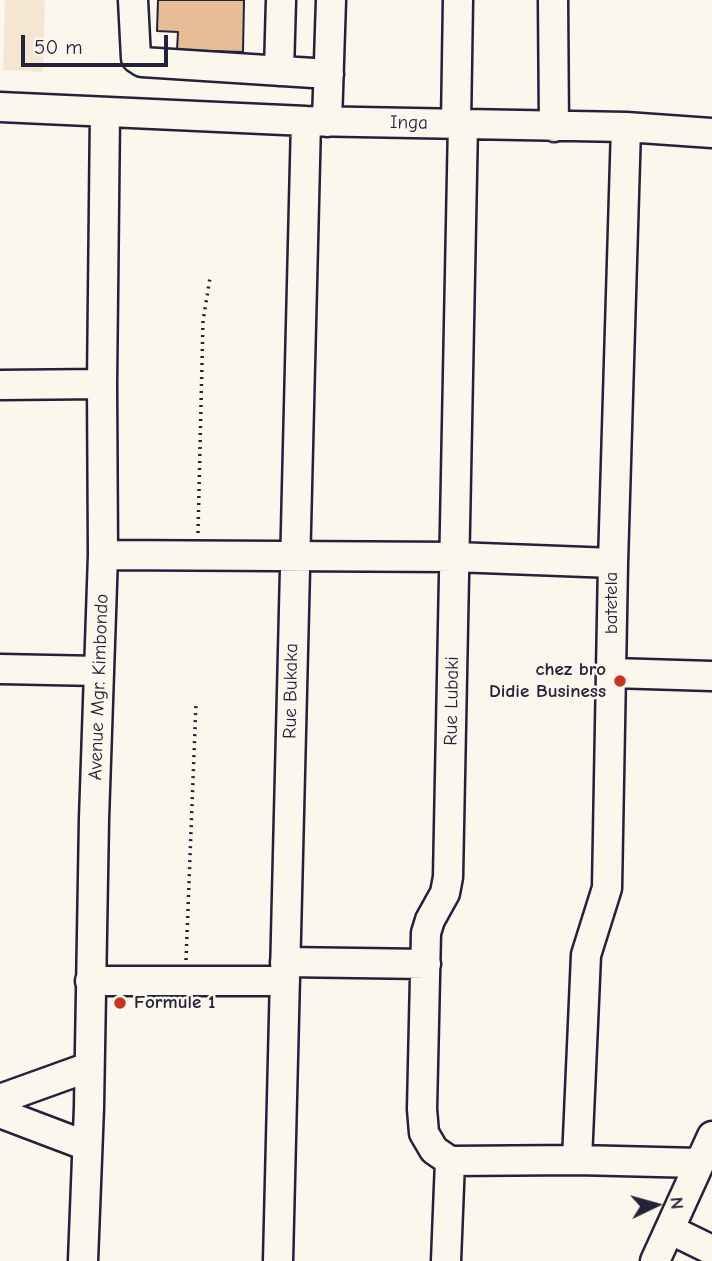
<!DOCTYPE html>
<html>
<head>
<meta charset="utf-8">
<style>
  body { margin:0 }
  #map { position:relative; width:712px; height:1261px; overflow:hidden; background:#fbf7ec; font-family:"Comic Neue",sans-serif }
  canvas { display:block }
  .north { position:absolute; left:621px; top:1170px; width:70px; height:70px; -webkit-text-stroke:5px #fbf7ec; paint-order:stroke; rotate:85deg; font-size:19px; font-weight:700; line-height:28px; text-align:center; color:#22223b }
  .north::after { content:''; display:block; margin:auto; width:24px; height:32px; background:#22223b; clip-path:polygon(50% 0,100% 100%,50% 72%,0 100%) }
  .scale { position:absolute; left:21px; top:35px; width:147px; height:32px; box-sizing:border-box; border:4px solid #22223b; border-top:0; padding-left:9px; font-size:21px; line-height:24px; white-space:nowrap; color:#22223b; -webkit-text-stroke:5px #fbf7ec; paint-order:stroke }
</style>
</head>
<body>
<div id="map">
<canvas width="712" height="1261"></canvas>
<div class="north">N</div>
<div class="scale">50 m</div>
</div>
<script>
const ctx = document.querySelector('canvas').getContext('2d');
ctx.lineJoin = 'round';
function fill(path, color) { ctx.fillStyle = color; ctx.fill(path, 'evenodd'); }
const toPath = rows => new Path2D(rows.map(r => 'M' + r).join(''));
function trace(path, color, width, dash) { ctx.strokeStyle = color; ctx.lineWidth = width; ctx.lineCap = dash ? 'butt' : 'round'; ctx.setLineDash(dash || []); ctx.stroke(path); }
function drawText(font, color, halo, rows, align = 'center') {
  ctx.font = font + ' "Comic Neue",sans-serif'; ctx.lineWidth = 5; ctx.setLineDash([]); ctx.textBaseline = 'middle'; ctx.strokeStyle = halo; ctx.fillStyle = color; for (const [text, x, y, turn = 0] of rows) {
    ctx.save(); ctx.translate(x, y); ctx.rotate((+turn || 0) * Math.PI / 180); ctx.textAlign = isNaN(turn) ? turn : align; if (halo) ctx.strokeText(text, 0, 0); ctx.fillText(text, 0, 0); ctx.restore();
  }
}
const built = toPath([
  [5,0,45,0,43,72,3,70]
]);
const building = toPath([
  [158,0,244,0,243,52,177,50,178,32,157,31,158,0]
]);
const path = toPath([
  [198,533,203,321,210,278],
  [186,960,196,703]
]);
const minor = toPath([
  [133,0,136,58,142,62,329,74],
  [553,0,554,127],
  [279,71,281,0],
  [0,107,306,121,626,127,712,133],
  [327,122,331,0],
  [456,123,458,0],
  [0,385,102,384],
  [103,555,455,557,613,563],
  [0,669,99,671],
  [612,673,712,676],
  [285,962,426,964],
  [90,981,285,981],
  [0,1099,89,1067],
  [0,1113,87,1146],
  [577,1160,586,955,607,888,613,563,626,127],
  [450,1161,577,1160,699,1163],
  [671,1230,712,1250],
  [83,1261,89,1107,94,819,103,555,102,384,105,113],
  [278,1261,306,121],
  [446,1261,450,1161,434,1150,424,1133,422,1109,426,933,430,920,445,893,448,877,463,123],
  [655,1261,712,1136]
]);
const markers = [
  [620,681,7,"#c8321e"],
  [120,1003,7,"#c8321e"]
];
const streetNames = [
  ["Inga",409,123,1],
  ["batetela",612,603,-90],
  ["Avenue Mgr. Kimbondo",99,687,-88],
  ["Rue Bukaka",291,691,-89],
  ["Rue Lubaki",452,701,-89]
];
const poiNames = [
  ["chez bro",606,670],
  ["Didie Business",606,692],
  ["Formule 1",134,1003,"left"]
];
fill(built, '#f5e6d2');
fill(building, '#e7bd97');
trace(building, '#22223b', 2);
trace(minor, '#22223b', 33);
trace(path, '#22223b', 3.5, [2, 5]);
trace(minor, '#fbf7ec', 28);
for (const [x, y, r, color] of markers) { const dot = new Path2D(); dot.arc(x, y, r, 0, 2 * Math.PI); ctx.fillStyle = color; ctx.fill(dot); trace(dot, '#fbf7ec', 2.5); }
drawText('19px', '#22223b', '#fbf7ec', streetNames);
drawText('bold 19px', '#22223b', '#fbf7ec', poiNames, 'right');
</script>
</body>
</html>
